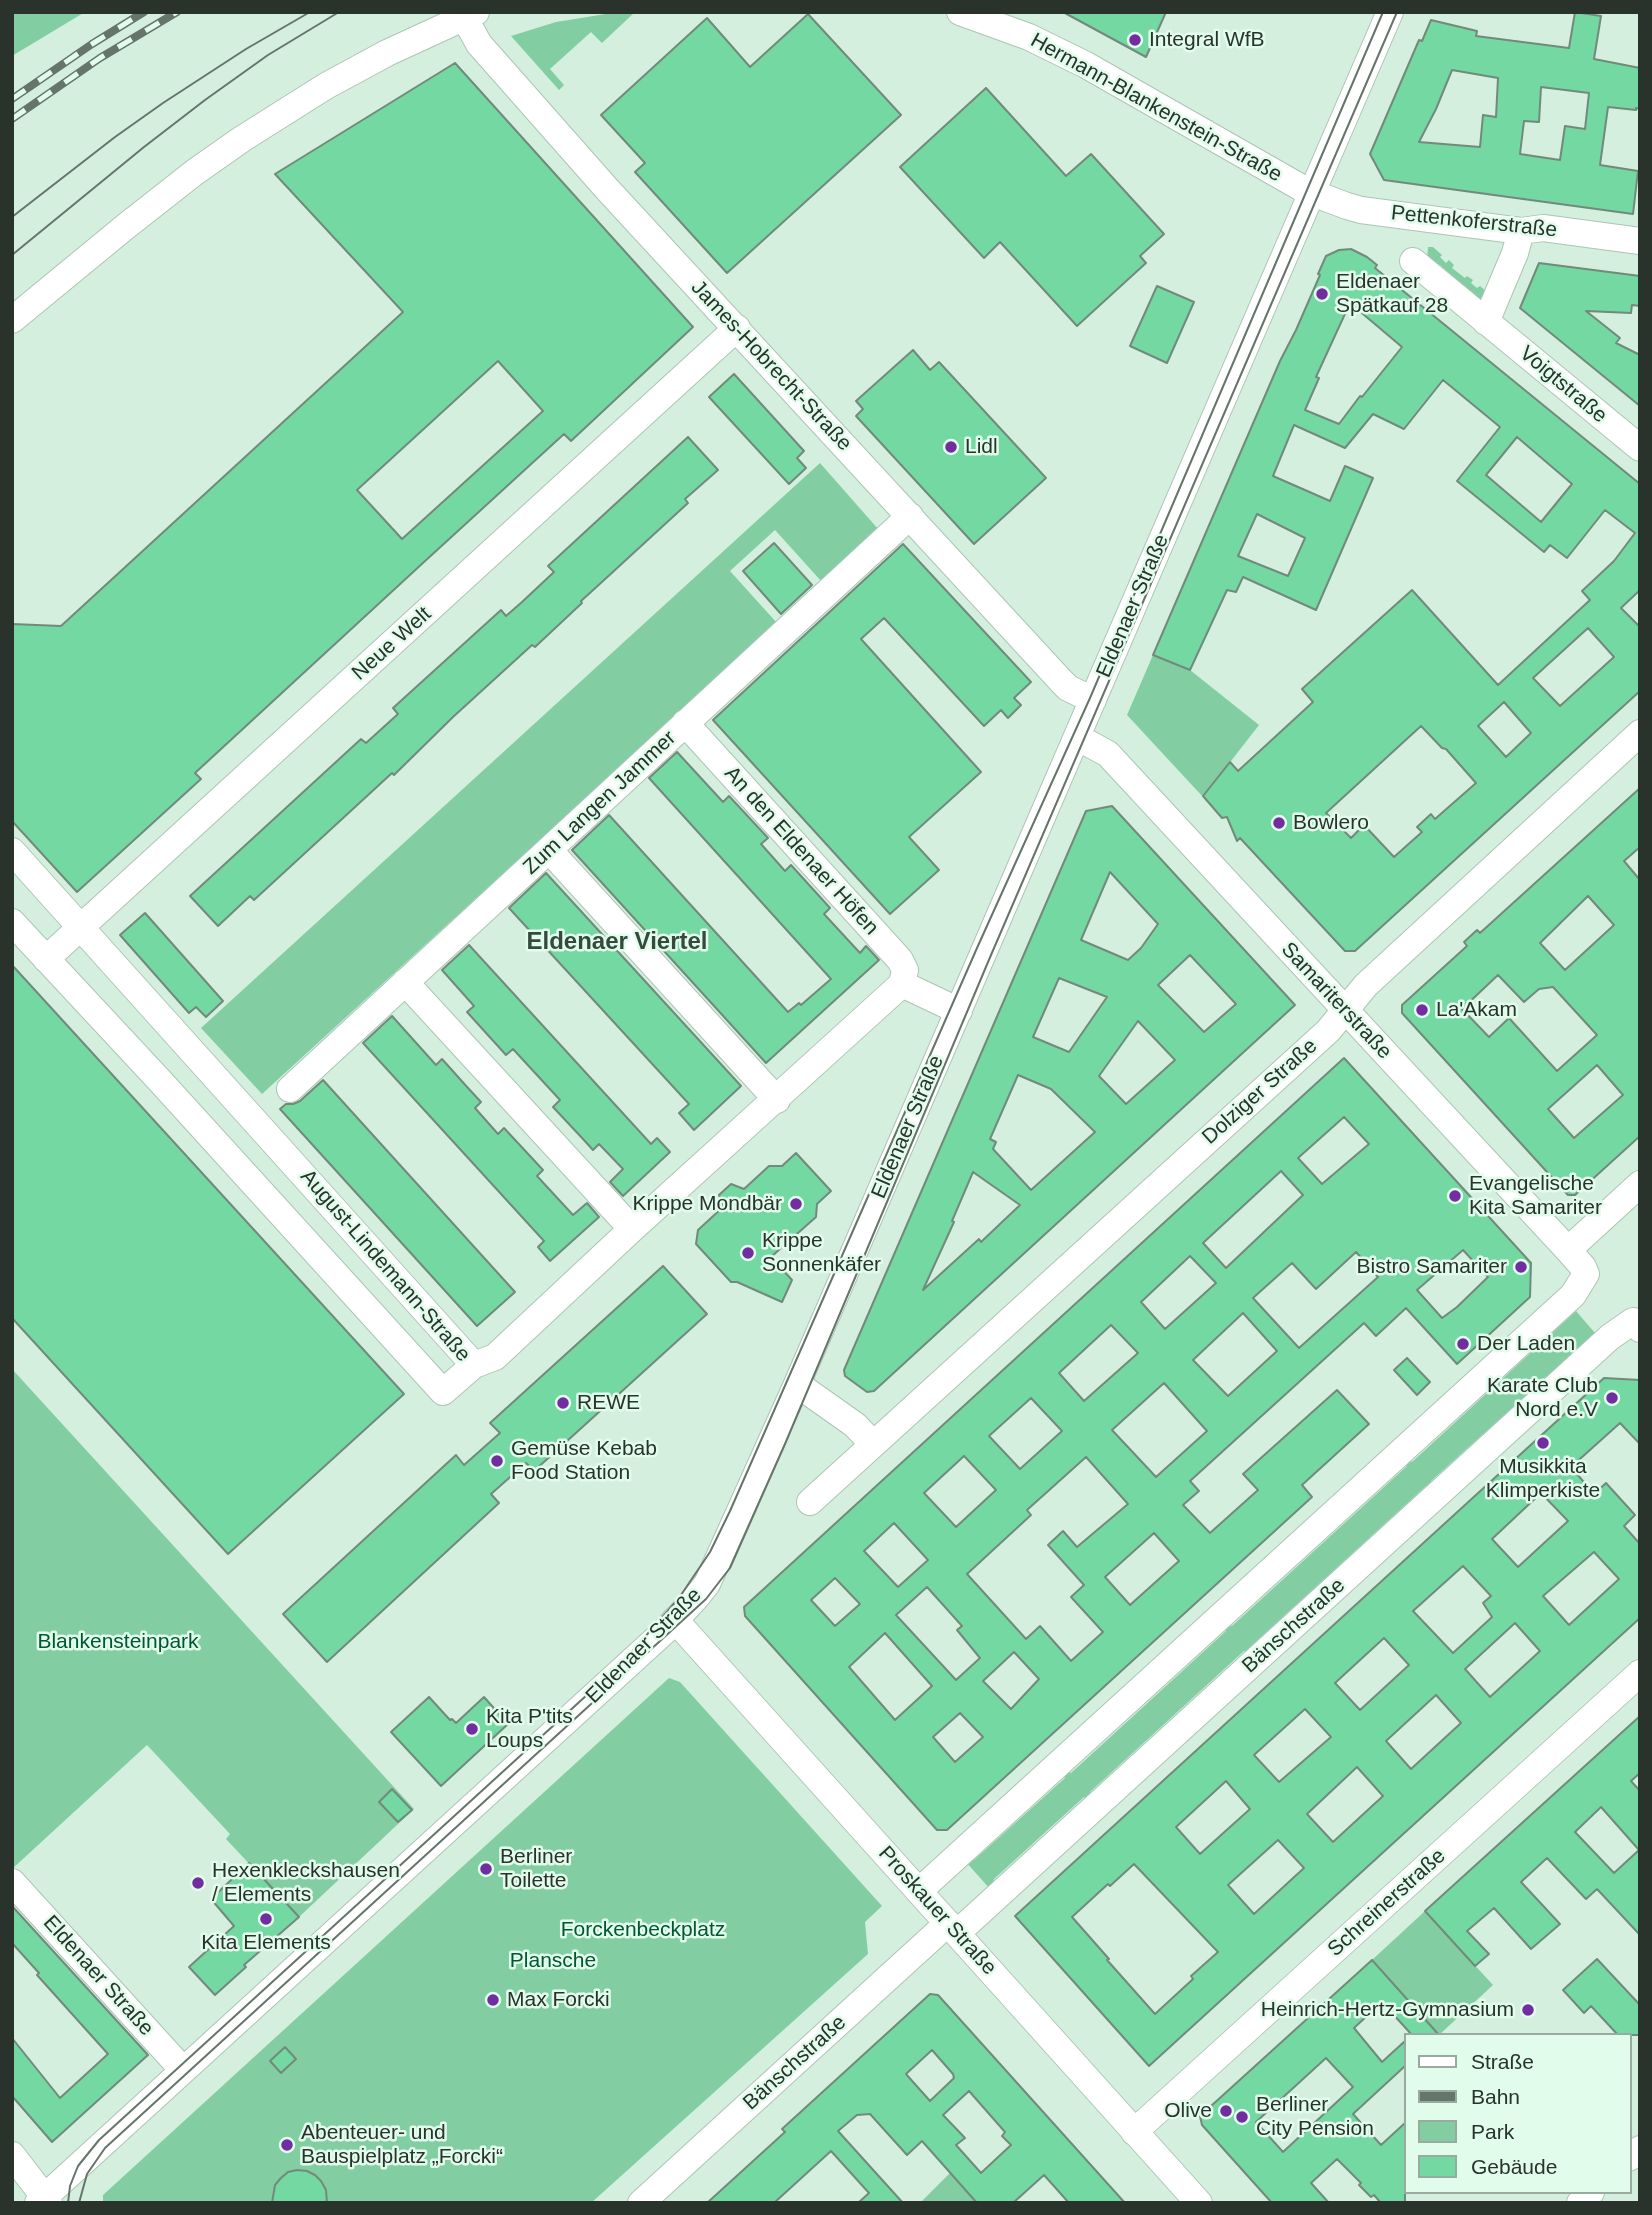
<!DOCTYPE html>
<html>
<head>
<meta charset="utf-8">
<style>
  body { margin:0 }
  #map { position:relative; width:1652px; height:2215px; overflow:hidden; background:#d4efde; font-family:Helvetica,sans-serif }
  canvas { display:block }
  .frame { position:absolute; inset:0; border:14px solid #29332c; pointer-events:none }
  .legend { position:absolute; left:1404px; top:2033px; width:228px; height:161px; box-sizing:border-box; background:#e1fceb; border:2px solid #97ac9f; margin:0; padding:9px 12px; list-style:none; font-size:21px; color:#29332c }
  .legend li { display:flex; align-items:center; gap:14px; height:35px }
  .legend b { width:35px; border:2px solid #97ac9f }
</style>
</head>
<body>
<div id="map">
<canvas width="1652" height="2215"></canvas>
<div class="frame"></div>
<ul class="legend">
<li><b style="height:9px;background:#fff"></b>Straße</li>
<li><b style="height:9px;background:#65756a"></b>Bahn</li>
<li><b style="height:19px;background:#82cea2"></b>Park</li>
<li><b style="height:19px;background:#73d8a1"></b>Gebäude</li>
</ul>
</div>
<script>
const ctx = document.querySelector('canvas').getContext('2d');
ctx.lineJoin = 'round';
function fill(path, color) { ctx.fillStyle = color; ctx.fill(path, 'evenodd'); }
const toPath = rows => new Path2D(rows.map(r => 'M' + r).join(''));
function trace(path, color, width, dash) { ctx.strokeStyle = color; ctx.lineWidth = width; ctx.lineCap = dash ? 'butt' : 'round'; ctx.setLineDash(dash || []); ctx.stroke(path); }
function drawText(font, color, halo, rows, align = 'center') {
  ctx.font = font + ' Helvetica,sans-serif'; ctx.lineWidth = 5; ctx.setLineDash([]); ctx.textBaseline = 'middle'; ctx.strokeStyle = halo; ctx.fillStyle = color; for (const [text, x, y, turn = 0] of rows) {
    ctx.save(); ctx.translate(x, y); ctx.rotate((+turn || 0) * Math.PI / 180); ctx.textAlign = isNaN(turn) ? turn : align; if (halo) ctx.strokeText(text, 0, 0); ctx.fillText(text, 0, 0); ctx.restore();
  }
}
const green = toPath([
  [12,12,85,12,12,56],
  [618,12,635,12,602,43,591,32,550,69,564,85,559,90,511,36,556,22],
  [1428,247,1433,247,1442,255,1440,257,1446,263,1449,260,1454,265,1452,268,1465,278,1467,276,1473,280,1471,283,1477,288,1480,286,1486,291,1483,297,1479,300,1440,265,1437,268,1427,260],
  [820,463,879,530,822,582,775,530,730,571,777,623,262,1094,201,1028],
  [1153,655,1190,670,1259,725,1203,797,1127,715],
  [1576,1311,1595,1333,1431,1481,1433,1486,1429,1490,1426,1486,1251,1646,1253,1650,1249,1654,1244,1651,1090,1792,1092,1797,1088,1801,1084,1797,994,1879,991,1890,965,1861,974,1860,1065,1778,1063,1774,1066,1770,1071,1773,1226,1631,1224,1626,1228,1623,1231,1626,1233,1625,1407,1466,1404,1462,1408,1458,1412,1462],
  [12,1369,414,1809,299,1917,226,1839,230,1834,147,1745,12,1869],
  [669,1678,680,1682,882,1906,865,1922,868,1954,591,2203,103,2203,103,2195],
  [1425,1911,1493,1985,1439,2035,1372,1960],
  [950,2173,977,2203,920,2203]
]);
const building = toPath([
  [1063,12,1166,12,1146,57,1063,12],
  [1575,12,1601,16,1594,59,1640,68,1640,109,1636,108,1636,110,1608,107,1600,165,1638,171,1633,214,1384,180,1370,154,1419,40,1422,41,1431,20,1477,31,1476,36,1569,48,1575,12],
  [1452,70,1498,78,1496,117,1483,115,1480,147,1419,142,1436,109,1452,70],
  [1541,87,1589,93,1585,129,1565,126,1560,160,1520,154,1524,121,1539,122,1541,87],
  [808,14,901,115,727,273,635,172,645,163,601,115,707,18,750,67,808,14],
  [455,63,693,327,571,441,564,434,424,562,195,773,201,779,77,892,12,821,12,624,61,626,403,312,275,174,455,63],
  [498,361,543,411,402,539,357,490,498,361],
  [986,88,1066,176,1091,154,1164,234,1140,256,1146,263,1077,326,1000,242,984,258,900,167,986,88],
  [1351,249,1367,257,1377,265,1375,268,1640,484,1640,590,1621,608,1640,627,1640,691,1355,951,1345,951,1240,838,1237,841,1227,817,1222,818,1203,796,1230,762,1238,771,1313,702,1302,689,1412,590,1498,685,1590,600,1582,591,1614,561,1635,533,1605,510,1567,558,1550,545,1544,552,1457,481,1500,427,1443,380,1404,429,1373,414,1345,448,1294,425,1273,476,1330,501,1345,466,1373,478,1316,610,1243,577,1236,592,1227,590,1190,670,1153,655,1280,361,1296,330,1320,275,1318,274,1326,256,1339,250,1351,249],
  [1350,303,1402,347,1362,397,1360,396,1339,424,1305,410,1319,378,1316,377,1350,303],
  [1517,437,1572,484,1541,522,1486,475,1517,437],
  [1257,514,1305,538,1288,576,1238,556,1257,514],
  [1588,628,1614,657,1560,706,1533,678,1588,628],
  [1504,702,1531,733,1506,757,1478,726,1504,702],
  [1421,726,1442,748,1446,749,1476,783,1435,819,1431,814,1417,827,1422,832,1394,857,1364,825,1351,838,1326,813,1421,726],
  [1539,263,1640,276,1640,306,1632,305,1631,313,1586,311,1620,338,1616,343,1640,355,1640,406,1520,308,1539,263],
  [1157,286,1194,302,1167,363,1130,346,1157,286],
  [913,350,930,370,939,362,1046,478,974,544,856,416,863,409,856,401,913,350],
  [734,374,804,451,797,458,806,468,789,484,709,397,734,374],
  [688,437,718,470,685,499,688,503,591,592,581,601,582,603,535,647,532,645,453,717,394,775,392,773,254,900,250,896,218,926,190,896,361,739,366,743,398,714,393,708,501,610,506,616,522,602,554,572,548,566,688,437],
  [774,543,812,585,781,614,743,571,774,543],
  [903,544,1031,682,1014,698,1021,705,1008,718,1001,710,984,726,884,618,861,639,981,772,909,837,939,870,890,914,713,720,903,544],
  [677,752,723,802,729,796,768,838,761,844,785,871,791,865,830,908,824,914,860,953,866,946,879,960,766,1063,572,850,609,815,788,1012,799,1003,801,1005,831,979,649,778,677,752],
  [1640,788,1640,847,1624,861,1640,880,1640,1136,1575,1195,1568,1195,1402,1013,1402,1005,1467,946,1464,942,1477,930,1480,933,1640,788],
  [1588,896,1614,925,1565,970,1540,943,1588,896],
  [1498,975,1524,1002,1539,989,1553,987,1597,1035,1557,1071,1509,1018,1489,1037,1462,1009,1498,975],
  [1597,1065,1623,1095,1574,1138,1548,1109,1597,1065],
  [1112,806,1295,1005,874,1391,867,1392,845,1376,844,1370,1086,811,1112,806],
  [1110,872,1158,924,1141,948,1128,960,1081,940,1110,872],
  [1190,955,1236,1004,1204,1032,1158,985,1190,955],
  [1059,978,1107,997,1069,1052,1033,1037,1059,978],
  [1138,1021,1175,1060,1126,1104,1099,1076,1138,1021],
  [1018,1075,1051,1089,1095,1132,1031,1190,993,1149,996,1142,990,1139,1018,1075],
  [973,1172,1020,1205,981,1242,979,1239,923,1290,954,1222,952,1221,973,1172],
  [546,873,741,1086,694,1130,679,1113,689,1104,509,908,546,873],
  [145,913,223,1001,206,1017,196,1007,189,1013,120,935,145,913],
  [469,945,651,1144,657,1138,670,1152,623,1196,610,1182,623,1169,599,1144,593,1150,583,1139,553,1107,560,1100,513,1049,506,1055,467,1012,474,1006,442,970,469,945],
  [12,965,404,1394,228,1554,12,1318,12,965],
  [392,1016,436,1065,442,1059,468,1088,481,1102,475,1108,498,1134,504,1128,543,1170,537,1176,573,1215,587,1203,599,1217,550,1261,538,1247,544,1241,363,1043,392,1016],
  [1344,1058,1531,1263,1530,1297,1457,1364,1406,1308,1376,1336,1364,1323,1190,1481,1199,1491,1183,1505,1210,1533,1258,1490,1243,1474,1337,1390,1369,1424,1302,1485,1312,1497,947,1830,937,1830,745,1616,744,1607,1344,1058],
  [1344,1117,1369,1144,1322,1184,1298,1158,1344,1117],
  [1281,1171,1303,1195,1226,1268,1203,1243,1281,1171],
  [1463,1250,1488,1277,1457,1307,1442,1318,1417,1290,1463,1250],
  [1356,1252,1378,1277,1299,1348,1253,1298,1292,1263,1316,1289,1356,1252],
  [1190,1256,1216,1283,1165,1329,1141,1302,1190,1256],
  [1243,1313,1277,1351,1228,1396,1193,1360,1243,1313],
  [1111,1325,1138,1353,1084,1401,1059,1373,1111,1325],
  [1164,1383,1207,1431,1156,1477,1112,1430,1164,1383],
  [1031,1398,1062,1431,1020,1469,989,1436,1031,1398],
  [964,1456,996,1490,956,1527,924,1493,964,1456],
  [1086,1457,1128,1504,1077,1547,1063,1531,1048,1545,1084,1585,1071,1597,1103,1632,1071,1661,1040,1626,1026,1639,967,1574,1031,1515,1027,1510,1086,1457],
  [894,1523,928,1560,898,1587,864,1551,894,1523],
  [1154,1533,1179,1561,1130,1605,1105,1577,1154,1533],
  [835,1578,860,1604,835,1626,811,1600,835,1578],
  [927,1587,962,1626,957,1630,980,1658,956,1680,896,1615,927,1587],
  [885,1633,932,1686,895,1720,849,1667,885,1633],
  [1014,1652,1039,1679,1011,1709,983,1681,1014,1652],
  [960,1713,983,1737,955,1762,933,1737,960,1713],
  [323,1080,515,1292,477,1326,280,1109,286,1104,293,1104,300,1101,323,1080],
  [796,1153,831,1191,817,1204,816,1217,771,1257,792,1280,782,1302,737,1282,731,1282,696,1244,698,1230,723,1207,719,1195,731,1184,744,1189,769,1166,782,1166,796,1153],
  [663,1266,707,1314,534,1471,526,1463,491,1494,499,1503,327,1662,283,1614,456,1455,464,1465,500,1433,490,1423,663,1266],
  [1407,1358,1430,1382,1417,1395,1394,1370,1407,1358],
  [1604,1378,1640,1380,1640,1444,1620,1423,1571,1467,1594,1494,1606,1483,1635,1515,1624,1526,1640,1544,1640,1618,1149,2066,1015,1916,1604,1378],
  [1541,1493,1568,1521,1518,1567,1492,1539,1541,1493],
  [1594,1552,1619,1579,1569,1625,1543,1596,1594,1552],
  [1463,1566,1491,1596,1483,1603,1492,1617,1453,1653,1413,1611,1463,1566],
  [1515,1623,1540,1651,1490,1697,1465,1669,1515,1623],
  [1384,1638,1409,1665,1360,1710,1335,1683,1384,1638],
  [1436,1695,1461,1723,1411,1769,1386,1741,1436,1695],
  [1305,1709,1331,1737,1279,1782,1254,1755,1305,1709],
  [1357,1767,1383,1796,1333,1842,1307,1814,1357,1767],
  [1226,1781,1250,1809,1200,1854,1176,1827,1226,1781],
  [1278,1840,1304,1868,1254,1914,1228,1885,1278,1840],
  [1134,1864,1218,1952,1191,1976,1193,1979,1155,2014,1107,1960,1109,1959,1072,1917,1108,1884,1110,1886,1134,1864],
  [429,1697,450,1720,452,1719,456,1723,484,1697,508,1724,441,1786,391,1732,429,1697],
  [1640,1716,1640,1773,1631,1781,1640,1791,1640,1935,1597,1889,1586,1899,1547,1858,1521,1882,1560,1924,1531,1949,1494,1908,1467,1931,1489,1954,1475,1966,1425,1911,1640,1716],
  [1601,1807,1639,1850,1614,1873,1575,1832,1601,1807],
  [392,1789,412,1810,398,1822,379,1802,392,1789],
  [249,1863,299,1917,244,1965,246,1967,215,1995,189,1967,234,1926,211,1899,249,1863],
  [12,1906,148,2055,52,2142,12,2096,12,2038,60,2098,108,2054,37,1975,39,1973,12,1943,12,1906],
  [1597,1959,1640,2005,1640,2035,1618,2035,1591,2006,1584,2013,1563,1990,1597,1959],
  [1372,1960,1439,2035,1412,2035,1382,2002,1354,2028,1382,2062,1405,2041,1405,2066,1353,2114,1381,2145,1405,2123,1405,2203,1381,2203,1374,2195,1371,2197,1359,2185,1361,2183,1337,2159,1311,2183,1329,2203,1272,2203,1202,2125,1200,2116,1372,1960],
  [1326,2058,1353,2087,1283,2152,1256,2122,1326,2058],
  [930,1994,938,1995,1125,2203,1069,2203,1044,2175,1013,2203,977,2203,922,2141,907,2155,870,2114,857,2115,838,2131,903,2203,858,2203,869,2193,831,2151,774,2203,707,2203,785,2132,782,2129,930,1994],
  [932,2050,953,2074,954,2078,930,2101,906,2074,932,2050],
  [969,2091,1005,2132,1002,2136,1011,2145,981,2173,956,2145,965,2138,943,2115,969,2091],
  [285,2047,296,2059,281,2073,270,2061,285,2047],
  [297,2170,307,2171,315,2175,321,2181,326,2190,327,2203,272,2203,275,2185,281,2178,288,2172,297,2170]
]);
const minor = toPath([
  [960,12,1029,37,1086,65,1307,191,1347,206,1361,210,1521,231,1543,228,1640,241],
  [464,17,479,44,607,189,1062,682,1068,688,1093,700],
  [1413,261,1640,448],
  [12,320,125,227,195,172,242,139,326,86,387,53,476,12],
  [1486,322,1515,253,1521,231],
  [549,850,777,1100],
  [12,851,474,1365],
  [12,922,161,1082,443,1392,474,1365,495,1357,632,1229,902,984,905,970,900,960,685,723],
  [46,959,737,328],
  [405,982,632,1229],
  [902,984,959,1011],
  [290,1089,910,516],
  [1568,1250,1640,1184],
  [797,1384,855,1425,873,1444],
  [810,1502,1328,1031,1366,985,1640,733],
  [675,1620,1199,2203],
  [12,1882,183,2070],
  [919,1891,1573,1295,1586,1274,1583,1267,1568,1250,1108,754,1077,737],
  [957,1933,1610,1337,1633,1321,1640,1329],
  [1134,2132,1640,1673],
  [12,2155,49,2203],
  [1629,2158,1640,2149],
  [38,2203,666,1630,694,1600,707,1584,797,1384,1390,12],
  [641,2203,948,1923],
  [1580,2203,1591,2192]
]);
const tram = toPath([
  [12,217,115,137,163,103,246,49,310,12],
  [12,255,144,147,205,100,268,55,339,12],
  [68,2203,70,2186,78,2166,99,2140,622,1663,679,1598,710,1552,730,1511,977,948,1090,698,1383,12],
  [79,2203,87,2174,105,2148,706,1599,730,1568,785,1444,991,955,1397,12]
]);
const rail = toPath([
  [12,99,92,44,144,12],
  [12,119,100,58,177,12]
]);
const markers = [
  [1135,40,7,"#722da1"],
  [1322,294,7,"#722da1"],
  [951,447,7,"#722da1"],
  [1279,823,7,"#722da1"],
  [1422,1010,7,"#722da1"],
  [1455,1196,7,"#722da1"],
  [796,1204,7,"#722da1"],
  [748,1253,7,"#722da1"],
  [1521,1267,7,"#722da1"],
  [1463,1344,7,"#722da1"],
  [1612,1398,7,"#722da1"],
  [563,1403,7,"#722da1"],
  [1543,1443,7,"#722da1"],
  [497,1461,7,"#722da1"],
  [472,1729,7,"#722da1"],
  [486,1869,7,"#722da1"],
  [198,1883,7,"#722da1"],
  [266,1919,7,"#722da1"],
  [493,2000,7,"#722da1"],
  [1528,2010,7,"#722da1"],
  [1226,2111,7,"#722da1"],
  [1242,2117,7,"#722da1"],
  [287,2145,7,"#722da1"]
];
const poiNames = [
  ["Integral WfB",1149,40],
  ["Eldenaer",1336,282],
  ["Spätkauf 28",1336,306],
  ["Lidl",965,447],
  ["Bowlero",1293,823],
  ["La'Akam",1436,1010],
  ["Evangelische",1469,1184],
  ["Kita Samariter",1469,1208],
  ["Krippe Mondbär",782,1204,"right"],
  ["Krippe",762,1241],
  ["Sonnenkäfer",762,1265],
  ["Bistro Samariter",1507,1267,"right"],
  ["Der Laden",1477,1344],
  ["Karate Club",1598,1386,"right"],
  ["Nord e.V",1598,1410,"right"],
  ["REWE",577,1403],
  ["Gemüse Kebab",511,1449],
  ["Food Station",511,1473],
  ["Musikkita",1543,1467,"center"],
  ["Klimperkiste",1543,1491,"center"],
  ["Kita P'tits",486,1717],
  ["Loups",486,1741],
  ["Berliner",500,1857],
  ["Toilette",500,1881],
  ["Hexenkleckshausen",212,1871],
  ["/ Elements",212,1895],
  ["Kita Elements",266,1943,"center"],
  ["Max Forcki",507,2000],
  ["Heinrich-Hertz-Gymnasium",1514,2010,"right"],
  ["Berliner",1256,2105],
  ["City Pension",1256,2129],
  ["Olive",1212,2111,"right"],
  ["Abenteuer- und",301,2133],
  ["Bauspielplatz „Forcki“",301,2157]
];
const streetNames = [
  ["Hermann-Blankenstein-Straße",1156,108,29],
  ["Pettenkoferstraße",1474,222,6],
  ["James-Hobrecht-Straße",771,366,47],
  ["Voigtstraße",1563,385,40],
  ["Eldenaer Straße",1133,606,-67],
  ["Neue Welt",392,644,-42],
  ["Zum Langen Jammer",600,803,-43],
  ["An den Eldenaer Höfen",801,851,48],
  ["Samariterstraße",1336,1001,47],
  ["Dolziger Straße",1260,1092,-42],
  ["Eldenaer Straße",908,1127,-67],
  ["August-Lindemann-Straße",385,1266,49],
  ["Bänschstraße",1294,1626,-42],
  ["Eldenaer Straße",644,1646,-45],
  ["Schreinerstraße",1387,1903,-42],
  ["Proskauer Straße",937,1911,48],
  ["Eldenaer Straße",98,1976,48],
  ["Bänschstraße",795,2063,-42]
];
const parkNames = [
  ["Blankensteinpark",118,1642],
  ["Forckenbeckplatz",643,1930],
  ["Plansche",553,1961]
];
const quarterNames = [
  ["Eldenaer Viertel",617,942]
];
fill(green, '#82cea2');
fill(building, '#73d8a1');
trace(building, '#728a7b', 2);
trace(minor, '#acc5b5', 28);
trace(minor, '#fff', 26);
trace(tram, '#65756a', 2);
trace(rail, '#65756a', 8);
trace(rail, '#e1fceb', 5, [16]);
for (const [x, y, r, color] of markers) { const dot = new Path2D(); dot.arc(x, y, r, 0, 2 * Math.PI); ctx.fillStyle = color; ctx.fill(dot); trace(dot, '#e1fceb', 2.5); }
drawText('21px', '#29332c', '#e1fceb', poiNames, 'left');
drawText('21px', '#29332c', '#e1fceb', streetNames);
drawText('21px', '#015633', '#e1fceb', parkNames);
drawText('bold 24px', '#344a3d', '#e1fceb', quarterNames);
</script>
</body>
</html>
